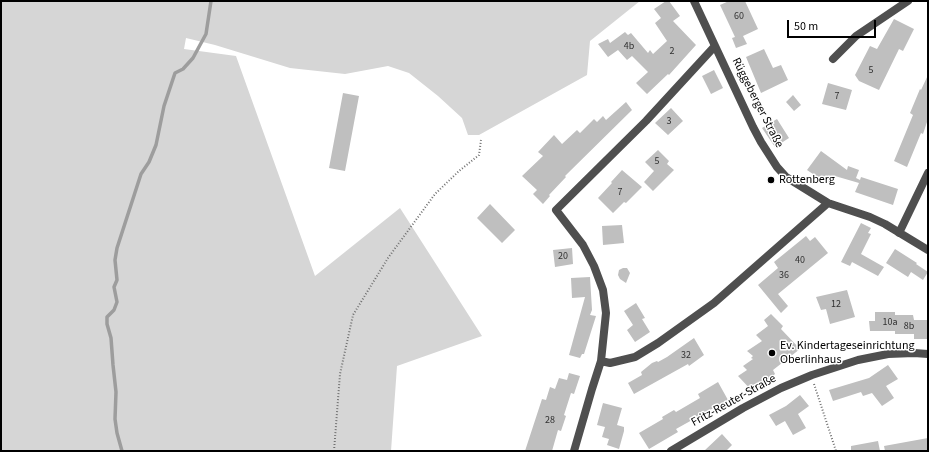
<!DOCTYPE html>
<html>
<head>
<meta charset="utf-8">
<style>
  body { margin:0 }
  #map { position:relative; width:929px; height:452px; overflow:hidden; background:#fff; font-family:"Source Sans 3",sans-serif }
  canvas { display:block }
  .frame { position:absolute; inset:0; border:2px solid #000; pointer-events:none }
  .scale { position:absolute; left:787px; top:20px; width:89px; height:18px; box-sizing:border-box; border:2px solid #000; border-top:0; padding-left:5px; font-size:12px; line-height:14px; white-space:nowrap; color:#000; -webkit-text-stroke:3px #fff; paint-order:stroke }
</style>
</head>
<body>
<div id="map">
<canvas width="929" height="452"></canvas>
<div class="frame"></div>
<div class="scale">50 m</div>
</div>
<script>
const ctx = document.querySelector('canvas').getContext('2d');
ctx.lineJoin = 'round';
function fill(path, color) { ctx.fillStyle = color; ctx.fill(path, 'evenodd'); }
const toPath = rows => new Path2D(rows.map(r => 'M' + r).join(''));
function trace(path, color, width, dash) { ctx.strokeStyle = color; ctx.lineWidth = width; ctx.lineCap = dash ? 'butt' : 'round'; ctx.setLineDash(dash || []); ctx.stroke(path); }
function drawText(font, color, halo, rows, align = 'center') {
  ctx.font = font + ' "Source Sans 3",sans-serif'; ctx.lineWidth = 3; ctx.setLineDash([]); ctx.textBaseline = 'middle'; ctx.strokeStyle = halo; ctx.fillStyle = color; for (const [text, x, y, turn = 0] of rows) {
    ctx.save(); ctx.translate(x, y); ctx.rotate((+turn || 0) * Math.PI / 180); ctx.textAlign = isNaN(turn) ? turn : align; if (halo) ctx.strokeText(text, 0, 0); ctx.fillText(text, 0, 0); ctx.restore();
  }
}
const green = toPath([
  [1,1,640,1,590,41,587,75,479,135,468,135,462,118,438,96,409,73,388,66,345,74,290,68,215,45,186,38,184,49,236,56,315,276,400,208,482,336,397,366,391,451,1,451]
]);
const stream = toPath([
  [122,451,117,433,115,419,116,392,113,365,111,338,107,324,107,317,114,310,117,302,114,287,117,280,115,260,117,248,141,174,149,162,156,145,164,106,175,73,183,69,193,58,200,45,206,34,211,1]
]);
const building = toPath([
  [666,1,669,1,680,16,673,21,696,45,669,75,668,74,647,94,636,83,648,72,632,56,627,60,618,50,608,57,598,44,608,39,610,43,625,32,628,35,631,33,648,53,650,50,653,54,667,41,655,23,661,18,654,9],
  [729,1,745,1,758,29,743,36,747,44,736,48,732,38,735,37,720,5],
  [894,19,914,29,903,51,899,49,879,90,859,81,855,75,870,46,877,49],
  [764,49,773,68,781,65,788,80,761,93,746,57],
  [714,70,723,88,711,94,702,76],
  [928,75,928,119,923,134,921,133,907,167,894,161,913,115,910,113,920,89,921,90],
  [828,83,852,90,846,110,822,104],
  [343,93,359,96,345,171,329,168],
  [793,95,801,105,794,111,786,102],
  [626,102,632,110,565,176,566,177,549,195,550,196,543,204,533,194,537,190,522,176,543,156,538,152,554,135,562,144,577,130,580,133,594,119,597,122,603,116,606,120],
  [671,108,683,121,668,135,655,123],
  [777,119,789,138,775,147,762,128],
  [658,150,669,161,667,164,674,170,653,191,644,182,654,171,645,162],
  [821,151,847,170,848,166,859,170,856,178,860,180,861,177,898,189,893,205,855,192,859,183,835,176,829,185,807,170],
  [622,170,642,187,626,203,624,202,613,213,598,198,612,183,611,182],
  [490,204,515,230,502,243,477,218],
  [861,223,871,228,868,233,871,234,861,254,884,267,878,276,852,262,850,266,841,262],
  [622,225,624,243,603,245,602,226],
  [806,236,810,241,815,237,828,253,778,294,788,306,781,313,758,285,778,268,774,262],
  [572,248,573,264,555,267,553,250],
  [895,249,917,263,916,264,928,272,923,280,911,272,908,277,886,263],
  [623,268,627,268,630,273,626,283,620,279,618,275,619,270],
  [590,277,592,310,590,315,596,316,584,354,582,354,580,358,569,355,585,297,572,298,571,278],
  [847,290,855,317,830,324,826,309,821,310,816,297],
  [636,303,645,318,642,319,650,332,635,342,627,330,633,325,624,311],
  [875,312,895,312,895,315,913,315,914,320,928,320,928,339,914,339,914,334,895,334,895,331,870,331,869,321,875,321],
  [771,314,783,326,781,329,800,349,773,370,775,374,753,392,738,376,747,370,743,366,753,359,751,358,753,356,747,351,762,341,756,335,768,326,764,320],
  [694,338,704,355,689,366,688,364,634,394,628,383,642,375,641,372,652,363,657,361,658,362,667,357],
  [888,365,898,379,886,386,894,398,882,406,872,393,863,396,861,392,833,401,829,390,869,378],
  [569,373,580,376,574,394,571,393,564,415,566,416,561,431,558,430,552,451,525,451,542,399,546,400,550,387,555,389,559,378,567,380],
  [718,382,728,400,676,429,678,432,649,449,639,433,663,419,662,417,674,410,676,412,700,398,698,394],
  [800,395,809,406,798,414,806,428,793,435,785,421,776,426,769,415,786,406],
  [603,403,622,408,617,425,624,427,624,431,619,449,607,445,609,439,602,437,605,427,597,425],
  [722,434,732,445,726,451,704,451],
  [928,438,928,451,885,451,884,446],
  [878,441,880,451,851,451,851,446]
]);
const path = toPath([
  [814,384,836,451],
  [334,451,340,374,353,315,388,258,435,194,459,171,479,155,481,140]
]);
const minor = toPath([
  [694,1,753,127,761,142,777,167,786,177,828,203,870,217,885,224,928,250],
  [833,59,856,36,908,1],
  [899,233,928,173],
  [601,361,610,363,635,357,658,343,714,303,828,203],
  [574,451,592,389,601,361,606,313,603,290,594,266,583,245,556,210,646,121,715,46],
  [671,451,743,408,781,388,812,375,858,360,888,354,914,353,928,354]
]);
const markers = [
  [771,180,4,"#000"],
  [772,353,4,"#000"]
];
const numberNames = [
  ["60",739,17],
  ["4b",629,47],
  ["2",672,52],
  ["5",871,71],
  ["7",837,97],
  ["3",669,122],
  ["5",657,162],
  ["7",620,193],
  ["20",563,257],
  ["40",800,261],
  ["36",784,276],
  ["12",836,305],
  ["10a",890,323],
  ["8b",909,327],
  ["32",686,356],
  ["28",550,421]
];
const streetNames = [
  ["Rüggeberger Straße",757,103,63],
  ["Fritz-Reuter-Straße",734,401,-29]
];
const poiNames = [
  ["Rottenberg",779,180],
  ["Ev. Kindertageseinrichtung",780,346],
  ["Oberlinhaus",780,360]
];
fill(green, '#d6d6d6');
trace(stream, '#9d9d9d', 3.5);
fill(building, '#bfbfbf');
trace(path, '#717171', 2, [1, 2]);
trace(minor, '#4f4f4f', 8);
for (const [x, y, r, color] of markers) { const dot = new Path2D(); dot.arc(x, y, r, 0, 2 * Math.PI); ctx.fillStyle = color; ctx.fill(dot); trace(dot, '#fff', 1.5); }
drawText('10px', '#303030', null, numberNames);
drawText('12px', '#000', '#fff', streetNames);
drawText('12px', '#000', '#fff', poiNames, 'left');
</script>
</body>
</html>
